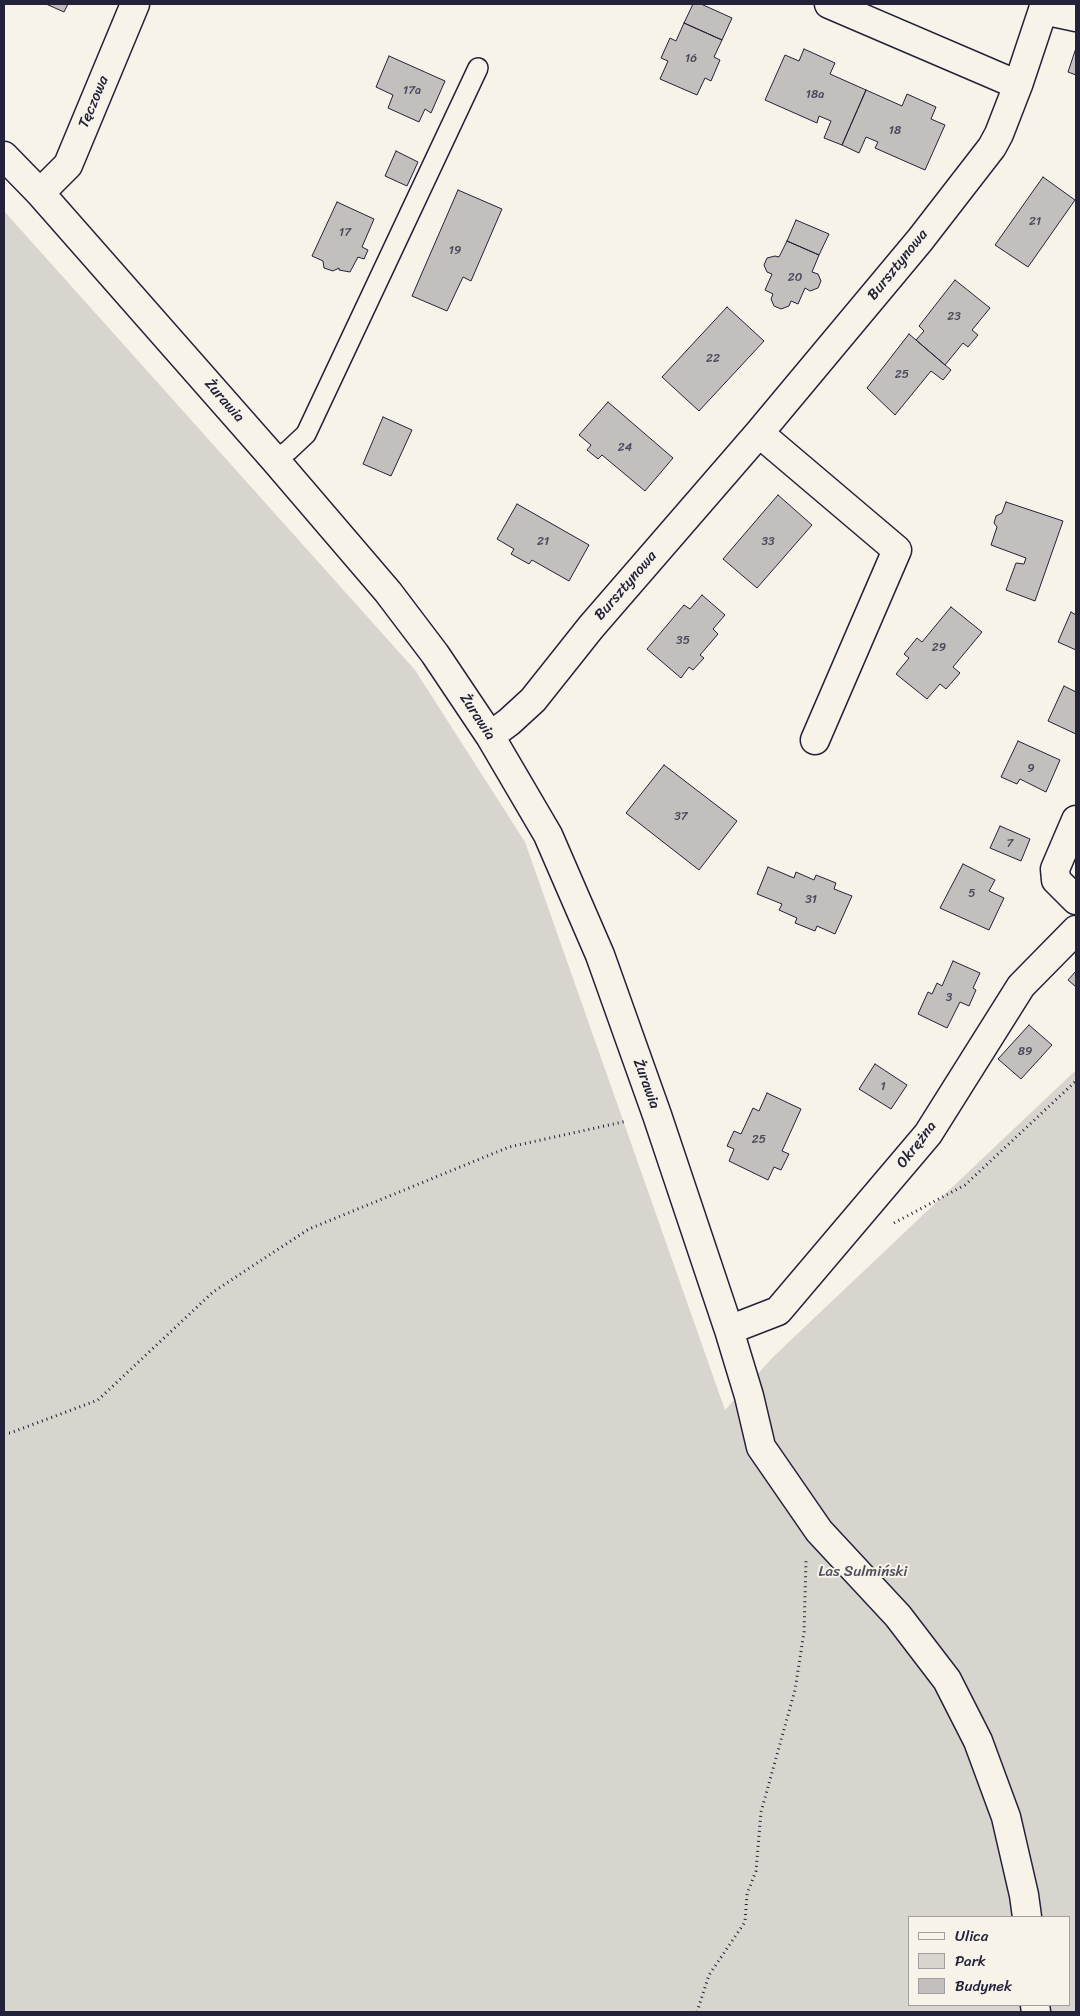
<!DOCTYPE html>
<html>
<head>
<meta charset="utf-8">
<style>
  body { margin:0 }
  #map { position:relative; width:1080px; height:2016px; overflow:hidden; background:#f7f3e8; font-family:Sriracha,sans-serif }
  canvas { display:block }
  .frame { position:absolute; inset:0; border:5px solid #22223b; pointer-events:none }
  .legend { position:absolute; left:908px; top:1916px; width:162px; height:90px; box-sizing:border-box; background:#f7f3e8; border:1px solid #a29fa3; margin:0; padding:6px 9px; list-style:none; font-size:15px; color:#22223b }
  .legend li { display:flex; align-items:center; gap:10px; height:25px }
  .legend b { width:25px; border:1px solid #a29fa3 }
</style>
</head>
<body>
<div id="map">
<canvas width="1080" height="2016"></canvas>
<div class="frame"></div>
<ul class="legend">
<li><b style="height:6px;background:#f7f3e8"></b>Ulica</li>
<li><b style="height:14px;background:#d8d5cf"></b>Park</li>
<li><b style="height:14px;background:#c2bfbd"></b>Budynek</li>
</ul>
</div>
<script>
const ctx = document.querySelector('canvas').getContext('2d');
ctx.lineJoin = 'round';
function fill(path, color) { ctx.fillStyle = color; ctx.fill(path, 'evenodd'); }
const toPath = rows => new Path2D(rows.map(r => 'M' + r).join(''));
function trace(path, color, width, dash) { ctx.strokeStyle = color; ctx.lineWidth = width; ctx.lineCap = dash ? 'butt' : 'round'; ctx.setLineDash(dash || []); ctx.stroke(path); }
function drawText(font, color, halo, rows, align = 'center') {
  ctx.font = font + ' Sriracha,sans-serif'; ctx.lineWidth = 4; ctx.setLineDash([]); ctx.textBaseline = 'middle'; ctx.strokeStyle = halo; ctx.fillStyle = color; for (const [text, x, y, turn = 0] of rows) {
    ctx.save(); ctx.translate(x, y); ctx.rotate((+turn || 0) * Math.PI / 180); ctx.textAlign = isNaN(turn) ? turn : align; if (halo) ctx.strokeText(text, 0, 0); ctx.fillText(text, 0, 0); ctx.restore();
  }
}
const green = toPath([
  [4,211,415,670,525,842,725,1410,773,1357,1076,1070,1076,2012,4,2012],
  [909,1917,1069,1917,1069,2005,909,2005]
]);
const building = toPath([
  [46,4,68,4,64,12,46,4],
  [693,4,701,4,732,18,722,40,684,23,693,4],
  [684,23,722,40,714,57,720,60,711,81,705,78,697,95,660,79,668,61,661,58,670,38,676,41,684,23],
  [1076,48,1076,75,1068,72,1076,48],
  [804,49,835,63,830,74,866,90,842,145,824,138,831,121,819,116,817,123,765,100,785,55,799,61,804,49],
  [389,56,445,81,431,113,425,109,419,122,388,108,393,95,376,87,389,56],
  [866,90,902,106,907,94,936,107,931,119,945,125,925,170,875,148,878,142,866,137,859,153,842,145,866,90],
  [396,151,418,162,407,186,385,176,396,151],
  [1043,177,1075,200,1028,267,995,245,1043,177],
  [458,190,502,209,471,281,463,277,447,311,412,296,458,190],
  [337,202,374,219,362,247,368,250,364,259,358,257,350,272,339,270,339,268,333,271,324,268,323,261,312,256,337,202],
  [796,220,829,234,819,255,787,241,796,220],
  [787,241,819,255,812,272,818,274,821,281,818,288,810,291,805,288,798,304,791,301,789,306,781,309,774,306,771,299,773,294,765,290,772,274,767,272,764,265,767,258,775,256,779,257,787,241],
  [955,280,990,308,972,330,978,335,968,347,963,343,945,365,916,340,924,331,919,326,955,280],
  [727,307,764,341,699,411,662,377,727,307],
  [909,334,951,370,943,380,931,371,895,415,867,388,909,334],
  [608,402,673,458,645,491,602,455,598,459,587,450,591,445,579,435,608,402],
  [383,417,412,430,391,476,363,464,383,417],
  [778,495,812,525,757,588,723,559,778,495],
  [1006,502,1063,521,1035,601,1006,590,1016,563,1024,564,1026,558,991,545,997,527,994,523,996,516,1002,513,1006,502],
  [517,504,589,545,569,581,532,560,529,564,511,554,514,549,497,539,517,504],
  [702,595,725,615,713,629,718,634,700,655,704,658,693,670,689,667,681,678,647,649,684,605,690,609,702,595],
  [951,607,982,632,953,667,960,673,946,689,940,684,927,699,896,674,909,658,904,654,917,638,922,642,951,607],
  [1071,612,1076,615,1076,650,1058,642,1071,612],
  [1064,686,1076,692,1076,734,1048,721,1064,686],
  [1018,741,1060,760,1046,792,1020,779,1017,784,1001,777,1018,741],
  [664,765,737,821,699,870,626,813,664,765],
  [1000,826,1030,839,1021,861,990,848,1000,826],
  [963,864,995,880,989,891,1004,898,989,930,940,908,963,864],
  [768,867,794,878,796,872,814,880,816,875,836,883,834,889,852,896,835,934,817,926,815,931,795,923,797,918,779,910,782,904,757,894,768,867],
  [953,961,980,973,973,988,976,990,969,1006,960,1002,947,1028,918,1014,928,992,932,994,937,983,942,986,953,961],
  [1076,971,1076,987,1068,980,1076,971],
  [1029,1025,1052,1045,1021,1079,998,1059,1029,1025],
  [875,1064,907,1085,891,1109,859,1089,875,1064],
  [767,1093,801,1109,782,1151,789,1154,781,1170,774,1167,768,1180,729,1161,734,1149,727,1146,734,1131,741,1134,753,1108,759,1111,767,1093]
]);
const path = toPath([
  [894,1223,965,1185,1076,1081],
  [4,1433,10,1433,98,1400,213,1292,309,1229,509,1147,627,1121],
  [697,2012,709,1975,745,1922,747,1894,756,1871,761,1812,795,1690,804,1632,806,1561]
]);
const lane = toPath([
  [275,460,289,450,306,434,478,68]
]);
const street = toPath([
  [829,4,1018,85],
  [1043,10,1076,17],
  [4,156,40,193,275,460,388,592,435,654,490,736,548,835,600,955,657,1115,729,1330,749,1396,761,1447,819,1531,898,1616,947,1680,978,1741,1006,1817,1024,1895,1027,1917],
  [40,193,68,165,135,4],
  [759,433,897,550,815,740],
  [490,736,509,722,533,700,591,627,759,433,920,240,992,147,999,134,1018,85,1043,10,1044,4],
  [1076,820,1055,869,1056,880,1076,900],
  [729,1330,778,1311,928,1134,1021,986,1076,930],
  [1035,2005,1036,2012]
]);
const numberNames = [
  ["16",691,59],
  ["17a",412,91],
  ["18a",815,95],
  ["18",895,131],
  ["21",1035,222],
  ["17",345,233],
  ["19",455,251],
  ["20",795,278],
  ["23",954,317],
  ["22",713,359],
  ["25",902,375],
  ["24",625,448],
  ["21",543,542],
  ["33",768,542],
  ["35",683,641],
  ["29",939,648],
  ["9",1031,769],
  ["37",681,817],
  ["7",1010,844],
  ["5",972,894],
  ["31",811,900],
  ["3",949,998],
  ["89",1025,1052],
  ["1",883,1087],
  ["25",759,1140]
];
const streetNames = [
  ["Tęczowa",94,102,-67],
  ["Bursztynowa",898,265,-51],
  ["Żurawia",224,401,49],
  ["Bursztynowa",626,586,-49],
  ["Żurawia",477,717,57],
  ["Żurawia",646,1084,70],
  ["Okrężna",917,1145,-52]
];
const parkNames = [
  ["Las Sulmiński",863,1572]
];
fill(green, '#d8d5cf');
fill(building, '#c2bfbd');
trace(building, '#22223b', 1);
trace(lane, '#22223b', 22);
trace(street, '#22223b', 31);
trace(path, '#22223b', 3, [1, 4]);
trace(lane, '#f7f3e8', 19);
trace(street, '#f7f3e8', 28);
drawText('12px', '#4a495c', null, numberNames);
drawText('15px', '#22223b', '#f7f3e8', streetNames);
drawText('15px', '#504f60', '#f7f3e8', parkNames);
</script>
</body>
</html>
